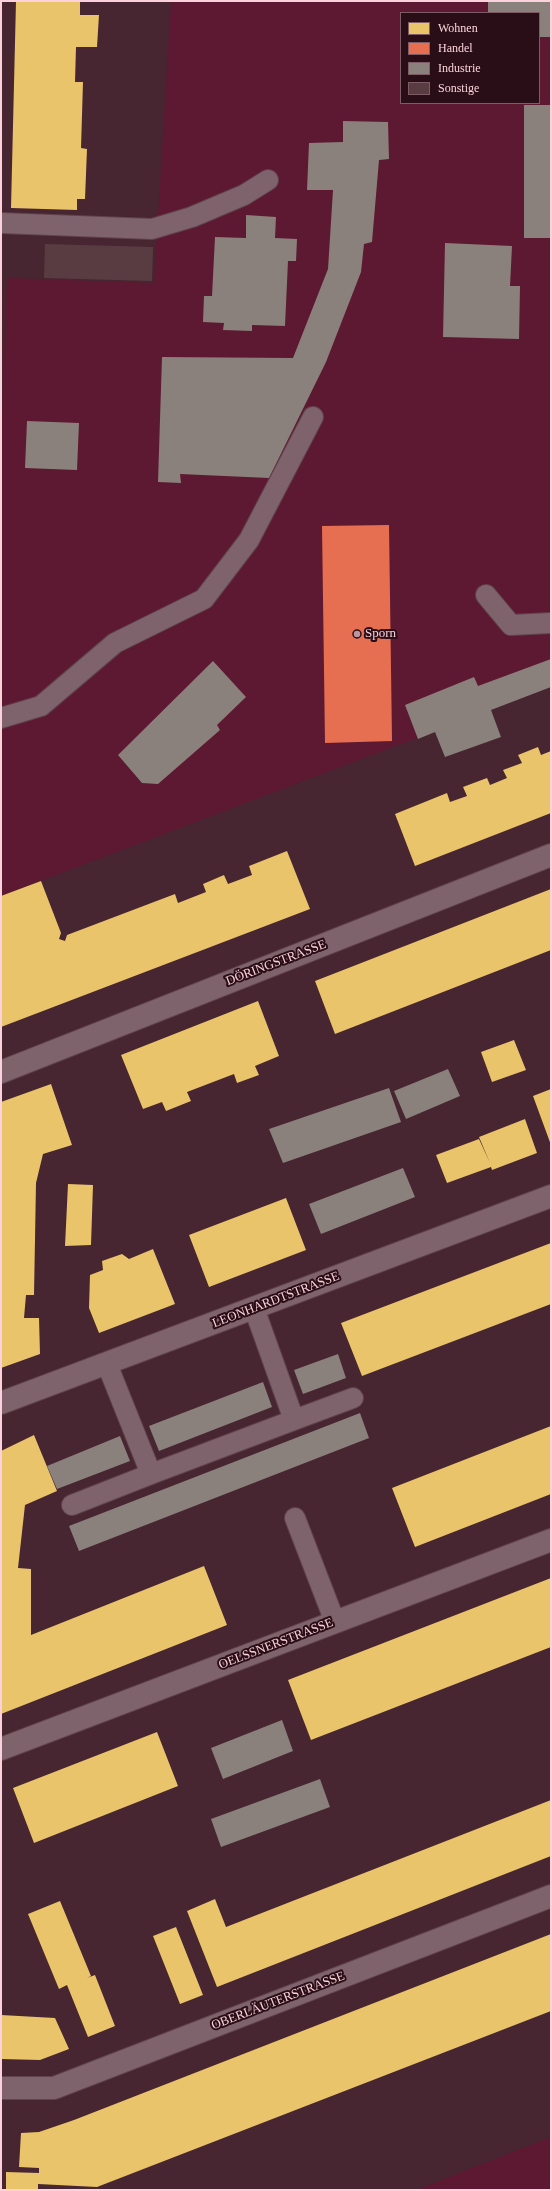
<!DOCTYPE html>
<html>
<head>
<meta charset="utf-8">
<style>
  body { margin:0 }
  #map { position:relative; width:552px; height:2191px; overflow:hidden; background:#472531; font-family:Georgia,serif }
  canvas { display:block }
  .frame { position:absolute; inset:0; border:2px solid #fbd2db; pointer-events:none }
  .legend { position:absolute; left:400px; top:12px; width:140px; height:92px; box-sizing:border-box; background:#2a0e17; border:1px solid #7e5c65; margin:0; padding:5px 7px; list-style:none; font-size:12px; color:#fbd2db }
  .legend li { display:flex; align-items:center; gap:8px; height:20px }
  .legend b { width:20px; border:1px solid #7e5c65 }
</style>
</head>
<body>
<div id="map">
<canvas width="552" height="2191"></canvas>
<div class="frame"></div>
<ul class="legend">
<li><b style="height:11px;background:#e9c46a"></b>Wohnen</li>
<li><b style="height:11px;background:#e76f51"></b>Handel</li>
<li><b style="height:11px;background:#8a817c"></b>Industrie</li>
<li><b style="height:11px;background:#593c42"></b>Sonstige</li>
</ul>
</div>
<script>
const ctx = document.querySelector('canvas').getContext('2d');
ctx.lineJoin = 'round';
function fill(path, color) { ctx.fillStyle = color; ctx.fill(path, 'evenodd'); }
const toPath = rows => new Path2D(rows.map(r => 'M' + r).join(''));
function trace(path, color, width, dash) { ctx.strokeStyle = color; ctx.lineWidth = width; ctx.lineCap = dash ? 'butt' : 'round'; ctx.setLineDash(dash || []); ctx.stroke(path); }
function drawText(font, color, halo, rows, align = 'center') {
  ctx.font = font + ' Georgia,serif'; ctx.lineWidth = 4; ctx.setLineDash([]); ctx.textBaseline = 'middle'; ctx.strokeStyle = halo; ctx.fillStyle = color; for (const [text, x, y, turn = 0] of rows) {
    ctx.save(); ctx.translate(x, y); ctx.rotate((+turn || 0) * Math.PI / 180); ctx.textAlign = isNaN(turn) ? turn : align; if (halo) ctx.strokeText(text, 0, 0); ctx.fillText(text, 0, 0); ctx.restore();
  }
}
const built = toPath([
  [171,1,551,1,551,687,1,896,1,450,7,278,154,283],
  [401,13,539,13,539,103,401,103],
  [551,2137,551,2190,416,2190]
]);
const homes = toPath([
  [16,1,80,1,80,15,99,15,97,47,76,47,75,82,83,82,81,148,87,149,85,199,77,199,77,210,11,208],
  [538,747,541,755,551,751,551,813,415,866,395,814,447,793,450,802,467,796,463,787,487,778,490,785,507,778,503,770,522,763,518,755],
  [287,851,310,909,1,1027,1,896,41,881,61,933,59,939,65,941,67,935,175,894,178,903,206,892,203,884,224,875,228,884,252,875,249,866],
  [551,889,551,950,335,1034,315,981],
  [258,1001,279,1056,255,1066,259,1075,237,1083,234,1074,187,1092,191,1101,166,1111,162,1102,143,1109,121,1055],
  [514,1040,526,1070,492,1082,481,1052],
  [51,1084,72,1145,43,1154,36,1183,34,1295,26,1295,24,1318,39,1318,40,1354,1,1368,1,1102],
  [551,1089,551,1145,533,1096],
  [525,1119,537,1153,492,1170,491,1167,447,1183,436,1155,479,1139,490,1163,479,1137],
  [68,1184,93,1185,91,1245,65,1246],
  [286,1198,306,1250,209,1287,189,1235],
  [551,1243,551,1304,362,1376,341,1323],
  [153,1249,175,1304,99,1333,89,1308,90,1275,103,1270,102,1261,122,1254,129,1259],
  [551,1426,551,1494,415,1547,392,1488],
  [34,1435,57,1491,25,1505,18,1568,31,1569,31,1635,204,1566,227,1625,1,1714,1,1451],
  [551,1578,551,1647,311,1740,288,1680],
  [157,1732,178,1786,34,1843,13,1788],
  [551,1800,551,1856,217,1987,187,1911,215,1899,226,1927],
  [60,1901,91,1976,87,1978,95,1975,115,2026,88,2037,67,1985,59,1989,28,1914],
  [176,1927,203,1995,180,2004,153,1936],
  [551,1934,551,2011,97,2187,38,2184,38,2190,6,2190,6,2172,39,2173,39,2168,19,2167,21,2133,39,2132,74,2120],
  [1,2015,55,2018,69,2049,40,2060,1,2059]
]);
const shops = toPath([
  [389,525,392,741,325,743,322,526]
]);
const industry = toPath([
  [488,1,551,1,551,37,539,37,539,13,488,13],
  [524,105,551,105,551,238,524,238],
  [343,121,388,122,389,159,379,160,372,242,364,244,361,272,326,362,269,478,180,474,181,483,158,482,162,357,293,358,328,269,333,190,307,190,309,143,343,142],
  [246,215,276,217,275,238,297,239,296,261,288,261,285,326,252,325,252,331,223,330,224,323,203,322,204,296,212,296,215,237,246,238],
  [445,243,512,246,510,286,520,286,519,339,443,337],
  [27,421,79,423,77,470,25,468],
  [551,659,551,687,491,710,501,737,445,757,435,732,418,739,405,705,474,677,478,686],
  [213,661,246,697,217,725,220,730,158,784,142,783,118,755],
  [448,1069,460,1096,406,1119,394,1091],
  [389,1088,401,1122,283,1163,269,1129],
  [403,1168,415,1197,321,1234,309,1204],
  [338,1354,346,1378,303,1394,294,1370],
  [263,1382,272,1407,159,1451,149,1426],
  [360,1413,369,1438,79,1551,69,1526],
  [120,1436,130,1461,57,1489,47,1466],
  [282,1720,293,1751,223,1779,211,1748],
  [320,1779,330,1807,221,1847,211,1819]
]);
const building = toPath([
  [45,244,153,247,152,281,44,278]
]);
const lane = toPath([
  [1,223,152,229,192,217,244,195,268,180],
  [486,595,511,625,551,623],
  [1,718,41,706,115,643,204,599,249,540,313,417],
  [107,1364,151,1474,294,1420,254,1308],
  [294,1420,353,1398],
  [72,1505,151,1474],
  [295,1518,335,1622]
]);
const street = toPath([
  [1,1072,551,855],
  [1,1403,551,1196],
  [1,1749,551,1540],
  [1,2088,54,2088,551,1896]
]);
const markers = [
  [357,634,4,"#bc95a0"]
];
const poiNames = [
  ["Sporn",365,634]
];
const streetNames = [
  ["DÖRINGSTRASSE",276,963,-21],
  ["LEONHARDTSTRASSE",276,1300,-21],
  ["OELSSNERSTRASSE",276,1644,-21],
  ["OBERLÄUTERSTRASSE",278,2001,-21]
];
fill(built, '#5d1931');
fill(homes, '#e9c46a');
fill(shops, '#e76f51');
fill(industry, '#8a817c');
fill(building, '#593c42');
trace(lane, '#60434c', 22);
trace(street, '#60434c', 24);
trace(lane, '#7e636c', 20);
trace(street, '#7e636c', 22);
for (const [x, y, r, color] of markers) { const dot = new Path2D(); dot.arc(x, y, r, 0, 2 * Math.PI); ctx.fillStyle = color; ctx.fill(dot); trace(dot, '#2a0e17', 1.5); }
drawText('13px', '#fbd2db', '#2a0e17', poiNames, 'left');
drawText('13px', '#fbd2db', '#2a0e17', streetNames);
</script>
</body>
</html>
